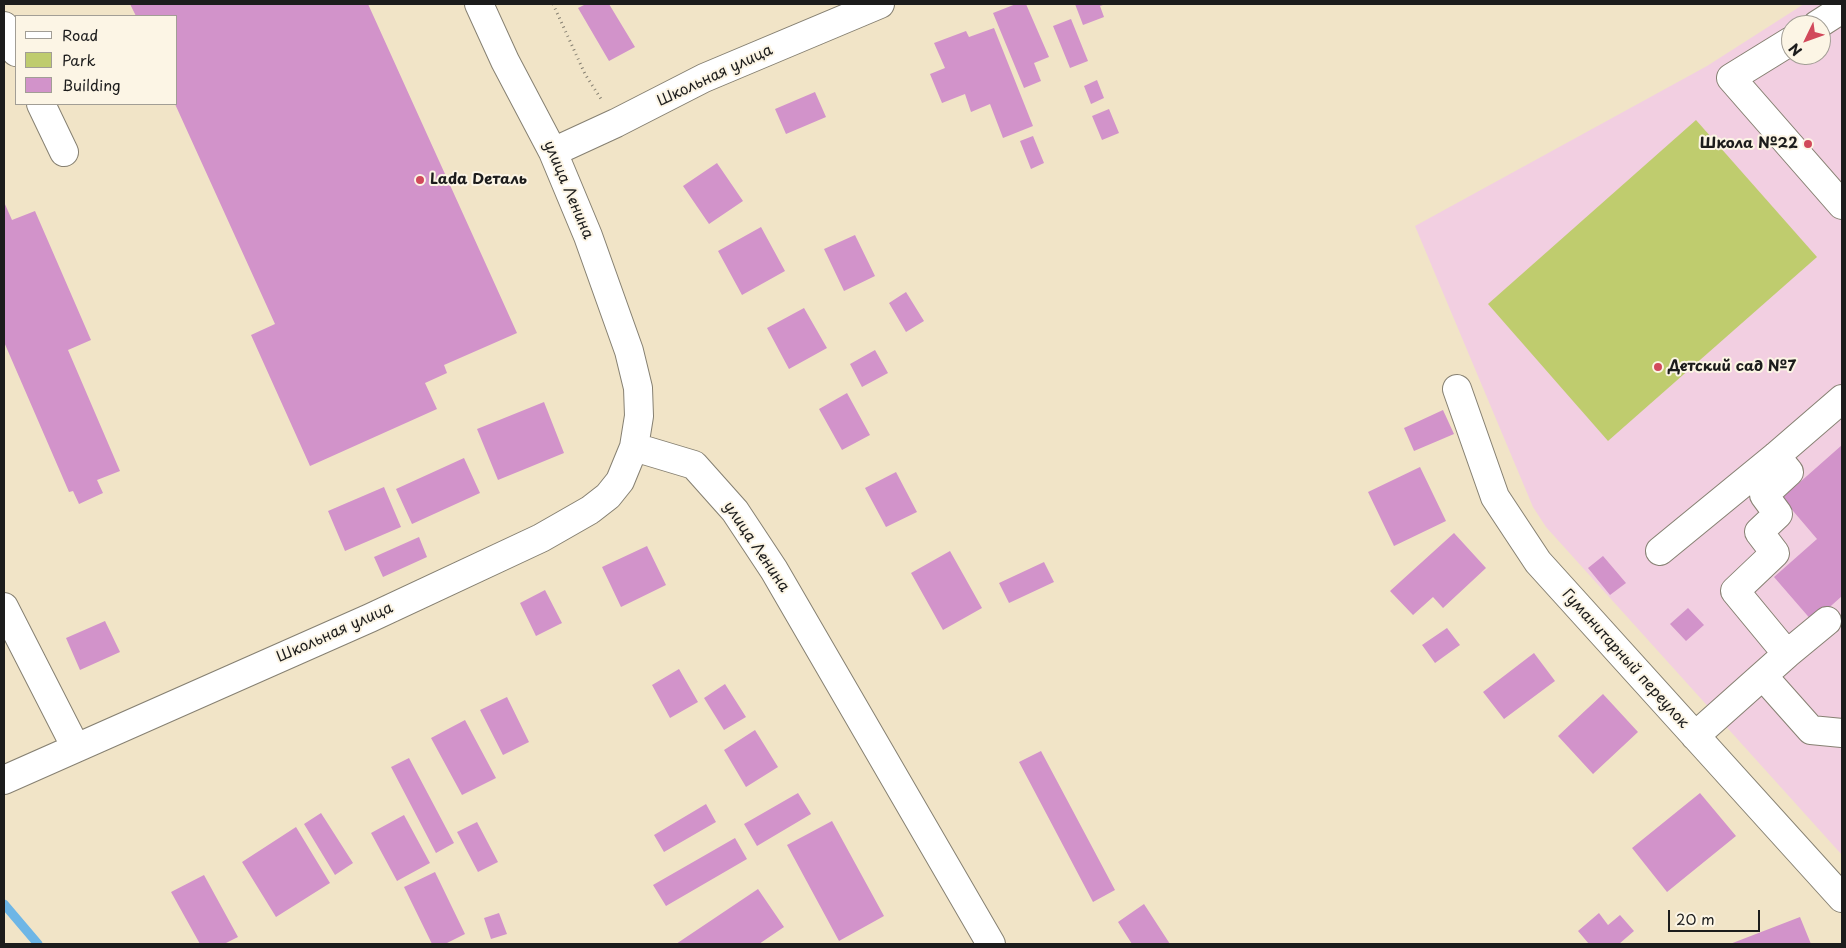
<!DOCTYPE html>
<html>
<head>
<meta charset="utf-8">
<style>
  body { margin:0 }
  #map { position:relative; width:1846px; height:948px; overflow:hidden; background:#f1e4c7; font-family:"Playpen Sans",sans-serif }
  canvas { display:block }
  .frame { position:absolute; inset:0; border:5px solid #1c1c1c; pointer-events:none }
  .legend { position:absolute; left:15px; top:15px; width:162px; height:90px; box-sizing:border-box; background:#fcf5e5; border:1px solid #a29e95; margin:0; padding:6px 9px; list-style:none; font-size:15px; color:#1c1c1c }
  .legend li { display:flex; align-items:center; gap:10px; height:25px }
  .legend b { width:25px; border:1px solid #a29e95 }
  .north { position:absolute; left:1781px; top:15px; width:50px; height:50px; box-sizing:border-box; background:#fcf5e5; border:1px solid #a29e95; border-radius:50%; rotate:228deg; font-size:14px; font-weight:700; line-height:20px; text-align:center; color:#1c1c1c }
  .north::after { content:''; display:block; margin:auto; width:18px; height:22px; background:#d1495b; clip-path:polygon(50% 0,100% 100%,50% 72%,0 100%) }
  .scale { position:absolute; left:1668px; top:910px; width:92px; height:22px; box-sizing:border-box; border:2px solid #1c1c1c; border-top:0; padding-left:6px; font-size:15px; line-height:18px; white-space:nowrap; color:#1c1c1c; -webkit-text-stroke:4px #fcf5e5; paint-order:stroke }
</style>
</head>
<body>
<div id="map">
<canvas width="1846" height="948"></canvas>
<div class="frame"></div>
<ul class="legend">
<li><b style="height:6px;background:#fff"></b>Road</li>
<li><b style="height:14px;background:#bfcc6e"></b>Park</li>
<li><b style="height:14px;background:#d293ca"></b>Building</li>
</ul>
<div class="north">N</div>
<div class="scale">20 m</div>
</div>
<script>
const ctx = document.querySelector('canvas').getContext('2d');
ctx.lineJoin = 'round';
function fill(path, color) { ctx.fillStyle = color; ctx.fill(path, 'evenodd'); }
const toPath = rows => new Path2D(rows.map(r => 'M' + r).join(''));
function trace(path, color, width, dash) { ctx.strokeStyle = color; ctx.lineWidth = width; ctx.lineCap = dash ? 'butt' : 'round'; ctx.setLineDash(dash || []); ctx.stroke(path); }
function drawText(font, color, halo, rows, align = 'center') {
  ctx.font = font + ' "Playpen Sans",sans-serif'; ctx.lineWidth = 4; ctx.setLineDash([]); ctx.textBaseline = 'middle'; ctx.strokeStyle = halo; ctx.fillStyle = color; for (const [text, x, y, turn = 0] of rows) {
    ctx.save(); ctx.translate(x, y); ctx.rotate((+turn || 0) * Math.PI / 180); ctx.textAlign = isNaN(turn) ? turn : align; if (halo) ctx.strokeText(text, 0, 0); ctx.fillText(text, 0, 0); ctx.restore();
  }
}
const built = toPath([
  [1804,4,1842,4,1842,855,1546,527,1533,507,1415,226,1707,66],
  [1791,25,1821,25,1821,55,1791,55]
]);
const green = toPath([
  [1696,120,1817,257,1608,441,1488,304]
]);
const stream = toPath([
  [4,904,38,944]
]);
const building = toPath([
  [130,4,368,4,517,333,444,365,447,373,425,383,437,409,310,466,251,335,275,324,175,104,176,16,136,16],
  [586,4,609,4,635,47,609,61,578,8],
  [1016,4,1026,4,1049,57,1034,63,1041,81,1024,88,993,13],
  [1075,4,1106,4,1100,6,1104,17,1083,25],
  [1071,19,1088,61,1070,68,1053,26],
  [994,28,1033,126,1003,138,990,104,971,112,965,94,942,103,930,74,945,68,934,43,966,31,969,37],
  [1097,80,1104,98,1091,104,1084,86],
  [815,92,826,117,786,134,775,109],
  [1109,109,1119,133,1102,140,1092,116],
  [1033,136,1044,163,1031,169,1020,141],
  [717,163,743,201,709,224,683,186],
  [4,202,12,220,35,211,91,340,68,350,120,471,97,480,103,493,79,504,73,491,69,492,4,342],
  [761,227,785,271,742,295,718,251],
  [855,235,875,276,844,291,824,249],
  [906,292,924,321,906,332,889,303],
  [804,308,827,348,789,369,767,328],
  [875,350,888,373,862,387,850,364],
  [847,393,870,435,842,450,819,409],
  [544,402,564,453,498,480,477,429],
  [1443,410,1454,434,1414,451,1404,428],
  [1842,445,1842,523,1841,524,1842,526,1842,596,1813,622,1774,577,1817,539,1782,498],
  [464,458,480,493,412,524,396,489],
  [1420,467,1446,521,1394,546,1368,492],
  [896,472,917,512,886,527,865,488],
  [384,487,401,527,345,551,328,511],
  [1454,533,1486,568,1443,608,1433,597,1413,615,1390,591],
  [419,537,427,557,383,577,374,557],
  [647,546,666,585,621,607,602,567],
  [950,551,982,608,943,630,911,573],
  [1603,556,1626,583,1610,595,1588,568],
  [1044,562,1054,582,1009,603,999,583],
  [545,590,562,623,536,636,520,603],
  [1688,608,1704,625,1686,641,1670,624],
  [105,621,120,652,80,670,66,638],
  [1447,628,1460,645,1435,663,1422,645],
  [1534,653,1555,681,1504,719,1483,692],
  [679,669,698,702,670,718,652,685],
  [725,684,746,717,724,730,704,698],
  [1603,694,1638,732,1593,774,1558,736],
  [507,697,529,742,503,755,480,710],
  [465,720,496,778,462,795,431,738],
  [755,730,778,767,746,787,724,750],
  [1041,751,1115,890,1093,902,1019,762],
  [409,758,454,843,436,853,391,767],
  [798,793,811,814,757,846,744,824],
  [1700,793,1736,836,1667,892,1632,848],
  [706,804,716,822,664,852,654,835],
  [321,813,353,863,335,875,304,824],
  [404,815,430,863,397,881,371,833],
  [832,821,884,916,839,941,787,845],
  [477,822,498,862,478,872,457,832],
  [296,827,330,883,276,917,242,862],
  [735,838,747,859,666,906,653,885],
  [435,872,465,934,445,944,432,944,404,887],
  [204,875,238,937,224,944,200,944,171,892],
  [758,889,784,927,759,944,676,944],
  [1144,904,1170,944,1132,944,1118,922],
  [499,913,507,934,491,939,484,918],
  [1599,913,1608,925,1620,915,1634,931,1619,944,1589,944,1578,931],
  [1800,917,1811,944,1730,944]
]);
const path = toPath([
  [553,4,585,74,601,99]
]);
const minor = toPath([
  [1817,25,1842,9],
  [4,26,16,52],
  [1791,41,1731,78,1842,205],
  [41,104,64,152],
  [553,152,616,123,704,78,880,4],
  [1457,389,1495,497,1538,562,1842,898],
  [634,447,694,465,735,511,774,570,991,944],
  [1776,456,1789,472,1764,495,1778,514,1759,532,1775,553,1735,591,1787,654],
  [1660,551,1776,456,1842,399],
  [4,607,76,748],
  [1763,676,1811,730,1842,733],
  [1695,736,1787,654,1827,621],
  [4,780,370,618,541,538,590,510,608,496,620,481,634,447,639,416,638,388,629,351,588,236,553,152,505,61,479,4]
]);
const markers = [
  [1808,144,5,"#d1495b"],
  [420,180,5,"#d1495b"],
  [1658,367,5,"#d1495b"]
];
const streetNames = [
  ["Школьная улица",715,76,-25],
  ["улица Ленина",568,190,67],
  ["улица Ленина",756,547,56],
  ["Школьная улица",335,633,-24],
  ["Гуманитарный переулок",1625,659,48]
];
const poiNames = [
  ["Школа №22",1798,144,"right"],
  ["Lada Dеталь",430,180],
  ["Детский сад №7",1668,367]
];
fill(built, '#f2cfe1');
fill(green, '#bfcc6e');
trace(stream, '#6eb6e6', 9);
fill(building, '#d293ca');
trace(minor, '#868072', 30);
trace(path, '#868072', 3, [1, 4]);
trace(minor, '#fff', 28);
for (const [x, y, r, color] of markers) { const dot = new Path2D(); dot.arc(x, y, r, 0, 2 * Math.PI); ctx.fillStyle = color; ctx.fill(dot); trace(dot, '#fcf5e5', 2); }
drawText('15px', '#1c1c1c', '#fcf5e5', streetNames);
drawText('bold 15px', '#1c1c1c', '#fcf5e5', poiNames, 'left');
</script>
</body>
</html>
